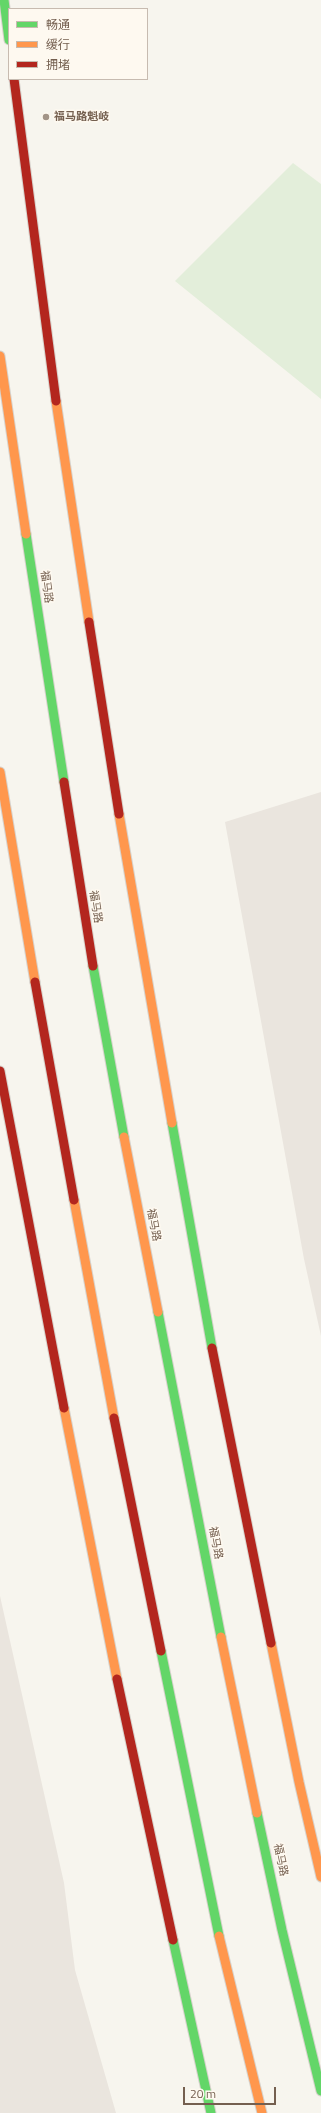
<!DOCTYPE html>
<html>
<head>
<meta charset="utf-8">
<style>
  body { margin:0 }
  #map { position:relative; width:321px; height:2113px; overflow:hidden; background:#f7f5ee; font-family:"Titillium Web","Noto Sans SC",sans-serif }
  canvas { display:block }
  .legend { position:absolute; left:8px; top:8px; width:140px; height:72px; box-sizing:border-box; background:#fef9f0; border:1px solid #c7bbb0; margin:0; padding:5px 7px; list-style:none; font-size:12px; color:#745f4f }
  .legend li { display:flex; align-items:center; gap:8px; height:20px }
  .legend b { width:20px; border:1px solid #c7bbb0 }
  .scale { position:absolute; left:183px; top:2087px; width:93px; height:18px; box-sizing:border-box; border:2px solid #745f4f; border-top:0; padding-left:5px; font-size:12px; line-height:14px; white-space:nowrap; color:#745f4f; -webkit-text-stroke:3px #fef9f0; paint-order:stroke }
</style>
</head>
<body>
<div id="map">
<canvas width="321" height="2113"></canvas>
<ul class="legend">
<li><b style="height:5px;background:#63d668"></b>畅通</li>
<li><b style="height:5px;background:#ff974d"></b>缓行</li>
<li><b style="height:5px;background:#b3261e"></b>拥堵</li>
</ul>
<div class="scale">20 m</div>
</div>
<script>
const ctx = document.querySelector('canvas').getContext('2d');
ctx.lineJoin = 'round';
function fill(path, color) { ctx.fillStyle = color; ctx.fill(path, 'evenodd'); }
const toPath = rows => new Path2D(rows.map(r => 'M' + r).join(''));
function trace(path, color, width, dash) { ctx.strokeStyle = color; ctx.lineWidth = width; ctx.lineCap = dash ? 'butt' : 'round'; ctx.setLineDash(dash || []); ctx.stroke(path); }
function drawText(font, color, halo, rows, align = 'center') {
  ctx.font = font + ' "Titillium Web","Noto Sans SC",sans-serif'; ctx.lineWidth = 3; ctx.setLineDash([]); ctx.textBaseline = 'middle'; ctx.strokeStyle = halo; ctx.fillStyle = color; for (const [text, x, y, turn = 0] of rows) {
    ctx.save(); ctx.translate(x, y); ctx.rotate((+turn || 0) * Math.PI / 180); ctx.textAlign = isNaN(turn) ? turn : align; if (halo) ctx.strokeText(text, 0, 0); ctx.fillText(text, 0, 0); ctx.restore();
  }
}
const industrial = toPath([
  [321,792,321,1336,304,1259,225,822],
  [0,1596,64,1883,75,1970,116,2113,0,2113]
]);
const green = toPath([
  [293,163,321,184,321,399,175,281]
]);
const fast = toPath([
  [4,0,9,40],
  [26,534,64,782],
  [93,966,124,1137],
  [172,1123,212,1348],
  [158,1312,221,1637],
  [161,1651,219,1936],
  [257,1813,282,1930,321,2091],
  [173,1940,211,2113]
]);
const slow = toPath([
  [0,356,26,534],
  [56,401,89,622],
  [0,772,35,982],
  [119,814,172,1123],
  [124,1137,158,1312],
  [74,1200,114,1418],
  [64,1408,117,1679],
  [221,1637,257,1813],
  [271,1643,299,1782,321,1877],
  [219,1936,262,2113]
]);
const jam = toPath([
  [14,79,56,401],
  [89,622,119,814],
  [64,782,93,966],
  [35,982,74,1200],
  [0,1071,64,1408],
  [212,1348,271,1643],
  [114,1418,161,1651],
  [117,1679,173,1940]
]);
const markers = [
  [46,117,4,"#a29487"]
];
const poiNames = [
  ["福马路魁岐",54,117]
];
const streetNames = [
  ["福马路",46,587,82],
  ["福马路",95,907,81],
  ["福马路",153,1225,79],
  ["福马路",215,1543,79],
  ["福马路",280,1860,78]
];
fill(industrial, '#eae5de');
fill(green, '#e3eeda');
trace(fast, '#d7d2cc', 11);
trace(slow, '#d7d2cc', 11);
trace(jam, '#d7d2cc', 11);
trace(fast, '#63d668', 9);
trace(slow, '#ff974d', 9);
trace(jam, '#b3261e', 9);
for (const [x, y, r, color] of markers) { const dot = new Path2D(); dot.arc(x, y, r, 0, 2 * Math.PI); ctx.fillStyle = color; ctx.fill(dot); trace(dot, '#fef9f0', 1.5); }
drawText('bold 11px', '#745f4f', '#fef9f0', poiNames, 'left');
drawText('11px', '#745f4f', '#fef9f0', streetNames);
</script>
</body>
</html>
